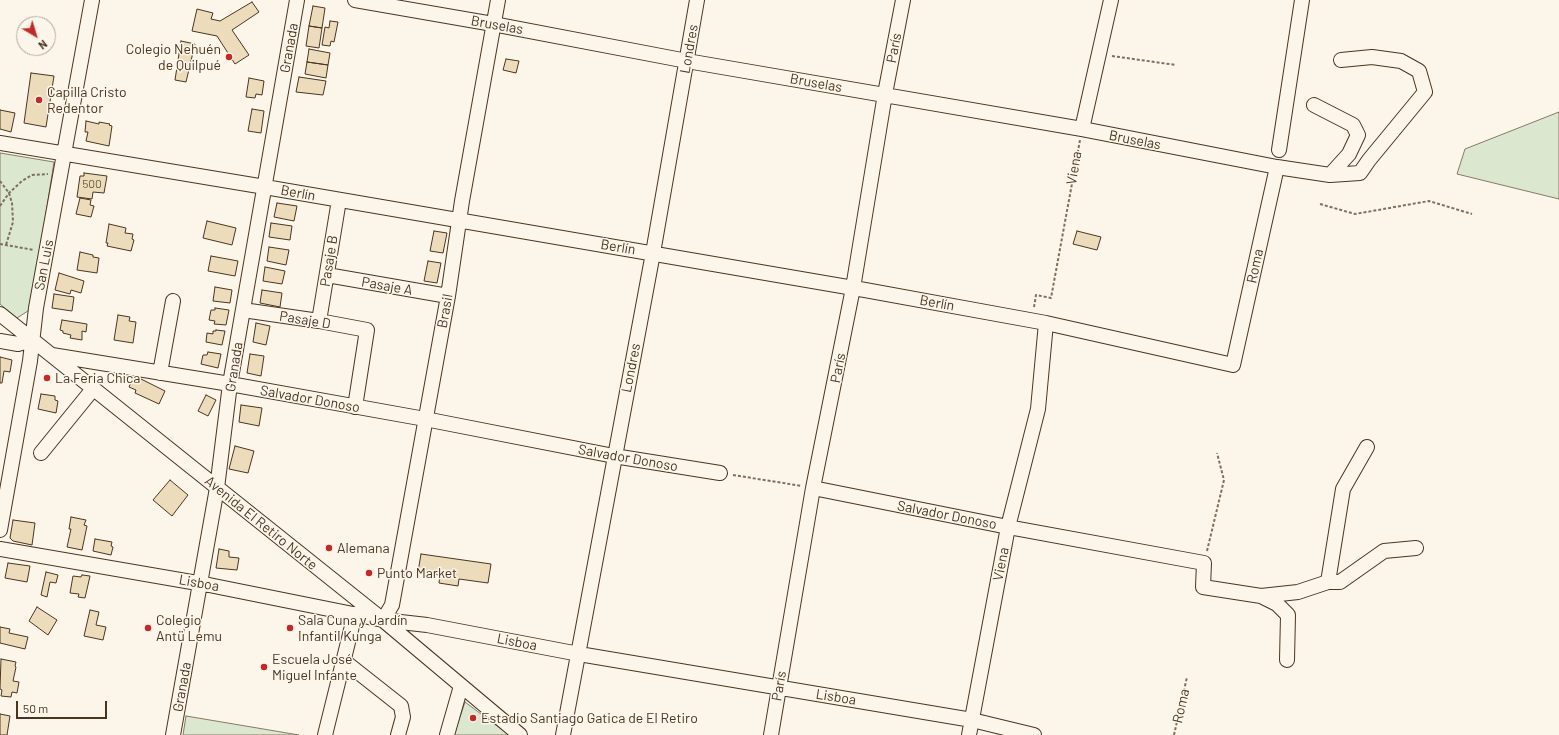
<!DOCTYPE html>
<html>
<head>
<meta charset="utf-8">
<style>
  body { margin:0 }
  #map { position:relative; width:1559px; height:735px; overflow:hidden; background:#fbf6e9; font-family:Barlow,sans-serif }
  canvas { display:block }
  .north { position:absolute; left:16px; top:16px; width:40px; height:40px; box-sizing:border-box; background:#fbf6e9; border:1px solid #b4a999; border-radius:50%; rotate:142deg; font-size:11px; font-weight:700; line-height:16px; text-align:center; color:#4a3520 }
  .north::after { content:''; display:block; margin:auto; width:14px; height:18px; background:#c62828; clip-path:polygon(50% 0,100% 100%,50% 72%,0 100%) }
  .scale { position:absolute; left:16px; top:701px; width:91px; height:18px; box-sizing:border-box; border:2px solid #4a3520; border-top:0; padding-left:5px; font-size:12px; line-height:14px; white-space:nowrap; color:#4a3520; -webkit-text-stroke:3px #fbf6e9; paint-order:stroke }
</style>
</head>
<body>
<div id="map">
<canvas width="1559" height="735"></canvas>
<div class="north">N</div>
<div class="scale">50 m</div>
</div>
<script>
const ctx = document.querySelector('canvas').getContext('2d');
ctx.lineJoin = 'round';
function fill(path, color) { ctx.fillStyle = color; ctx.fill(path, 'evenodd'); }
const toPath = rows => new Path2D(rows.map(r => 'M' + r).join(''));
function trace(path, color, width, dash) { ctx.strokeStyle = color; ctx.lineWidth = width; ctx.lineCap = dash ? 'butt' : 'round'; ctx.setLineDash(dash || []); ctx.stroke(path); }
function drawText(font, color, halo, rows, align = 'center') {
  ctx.font = font + ' Barlow,sans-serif'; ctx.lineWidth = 3; ctx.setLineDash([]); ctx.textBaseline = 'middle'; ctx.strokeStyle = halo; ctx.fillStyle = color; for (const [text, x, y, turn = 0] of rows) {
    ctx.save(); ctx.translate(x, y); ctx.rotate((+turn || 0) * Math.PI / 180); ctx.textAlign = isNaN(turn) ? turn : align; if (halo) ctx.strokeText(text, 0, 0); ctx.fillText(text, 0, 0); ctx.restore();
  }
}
const green = toPath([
  [1559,112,1559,199,1457,174,1465,149,1559,112],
  [0,153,54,162,31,309,17,318,0,304,0,153],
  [465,702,509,735,454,735,465,702],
  [186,716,299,735,183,735,186,716]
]);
const building = toPath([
  [252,2,259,12,232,30,249,55,235,64,217,36,192,31,197,9,213,13,211,19,220,21,252,2],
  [313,6,325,8,322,28,309,26,313,6],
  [330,21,338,22,334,42,331,41,330,46,322,45,325,27,329,28,330,21],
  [309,26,322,28,319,48,306,46,309,26],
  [181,41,195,44,186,82,175,80,181,41],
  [309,49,330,53,328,65,307,62,309,49],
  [506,59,519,61,516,73,503,70,506,59],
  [307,62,328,65,326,78,305,74,307,62],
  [31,73,54,76,46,127,24,123,31,73],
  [299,77,326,81,323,95,296,92,299,77],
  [249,78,264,81,262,95,256,94,255,98,246,97,249,78],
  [252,109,264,111,261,133,248,131,252,109],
  [0,110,15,113,11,132,0,129,0,110],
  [86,121,99,124,99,122,110,124,109,125,112,126,109,146,86,141,88,132,85,132,86,121],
  [84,173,107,176,104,193,93,192,92,199,77,197,80,176,84,176,84,173],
  [80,198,91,200,90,205,94,206,91,217,76,214,80,198],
  [277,203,297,206,294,221,274,217,277,203],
  [207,221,236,228,232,245,203,238,207,221],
  [271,223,292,226,290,240,269,237,271,223],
  [109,224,126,228,125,233,133,234,132,239,134,240,131,251,107,246,108,243,106,243,109,224],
  [434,231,447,233,443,253,430,251,434,231],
  [1077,231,1101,237,1097,250,1073,244,1077,231],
  [269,247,289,250,286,265,267,261,269,247],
  [80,252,93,255,93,257,99,258,97,273,77,270,80,252],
  [211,256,238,261,235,276,208,271,211,256],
  [428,261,441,263,437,283,424,281,428,261],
  [265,267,285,271,282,284,263,281,265,267],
  [59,273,84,281,81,293,71,290,70,294,55,290,59,273],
  [215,287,232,290,230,303,213,301,215,287],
  [262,290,282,293,280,307,260,303,262,290],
  [54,294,74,297,72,311,52,308,54,294],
  [215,308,229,310,226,325,214,324,215,321,209,320,211,310,215,310,215,308],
  [118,315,130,317,129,321,136,322,133,343,114,340,118,315],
  [62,320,87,324,86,332,82,331,82,340,70,338,71,335,63,333,63,331,60,330,62,320],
  [256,323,270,326,266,345,253,342,256,323],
  [216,330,225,331,222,345,206,342,207,333,213,334,213,331,216,331,216,330],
  [208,352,221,354,218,368,201,364,203,355,207,355,208,352],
  [250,354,264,356,261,376,247,373,250,354],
  [0,357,12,360,10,372,4,371,2,383,0,383,0,357],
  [133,378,140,381,141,379,165,391,159,404,135,393,136,390,129,387,133,378],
  [41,394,55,396,55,400,58,401,56,413,38,409,41,394],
  [206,395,216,400,208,416,198,411,206,395],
  [241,405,262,408,259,426,239,422,241,405],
  [235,446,254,451,248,473,229,469,235,446],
  [170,480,188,495,172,516,153,500,170,480],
  [71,517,86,520,84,525,87,526,82,550,67,547,71,529,69,529,71,517],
  [13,520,35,523,32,545,13,541,10,538,13,520],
  [95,539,112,542,111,546,113,547,111,555,93,551,95,539],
  [219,549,229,551,229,557,239,558,237,570,216,568,219,549],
  [421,554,491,564,488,583,459,579,458,586,439,583,440,575,418,572,421,554],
  [8,563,30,566,27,582,5,578,8,563],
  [46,572,58,575,56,583,50,582,47,597,41,595,46,572],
  [82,575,90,576,85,598,78,597,79,594,70,593,73,576,81,577,82,575],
  [37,607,57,620,48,635,29,621,37,607],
  [90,610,99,612,96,625,106,627,103,640,84,636,90,610],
  [0,627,10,629,9,633,28,637,25,649,0,643,0,627],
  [1,659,16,662,15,666,16,667,13,681,19,682,17,693,12,692,11,697,1,696,2,690,0,689,1,659],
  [0,714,10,716,7,735,0,735,0,714]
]);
const path = toPath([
  [1112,56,1176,65],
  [0,181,9,193,12,203,13,222,6,245],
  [1320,204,1355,214,1429,201,1472,214],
  [0,206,9,193,22,181,32,175,48,174],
  [0,244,34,250],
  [1034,307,1036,295,1051,298,1080,140],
  [733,475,802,486],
  [1207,551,1224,480,1217,453],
  [1174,735,1187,677]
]);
const minor = toPath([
  [355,0,493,24,687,61,1082,129,1277,167,1330,175,1360,173,1369,160,1425,92,1419,71,1401,61,1372,57,1341,60],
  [1314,105,1353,125,1358,135,1349,154,1330,175],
  [1082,129,1111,0],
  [0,143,265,187,865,290,1046,323,1233,365,1277,167],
  [1279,150,1302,0],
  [327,275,448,296],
  [243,310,319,321,367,330,355,407],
  [0,314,383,620,520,735],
  [319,321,339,200],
  [0,341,18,344,32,340],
  [52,355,230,384,425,419,614,456,720,473],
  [160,373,173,301],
  [41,453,93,389],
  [813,488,1008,527,1204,563,1203,587,1261,596,1298,592,1328,582,1343,489,1367,447],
  [0,530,30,361,36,308,92,0],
  [0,549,209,585,383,620,427,625,579,654,972,720,1034,735],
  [1328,582,1340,582,1384,551,1416,548],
  [1261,596,1277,604,1288,615,1287,660],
  [383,620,392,605,448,296,462,201,498,0],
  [344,661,401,706,403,717,398,735],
  [173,735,217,488,230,384,297,0],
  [325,735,355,614],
  [447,735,461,686],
  [563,735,653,253,697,0],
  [771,735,813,488,853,288,885,94,903,0],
  [969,735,1008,527,1038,409,1046,323]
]);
const markers = [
  [229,57,4,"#c62828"],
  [39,100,4,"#c62828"],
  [47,378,4,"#c62828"],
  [329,548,4,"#c62828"],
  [369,573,4,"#c62828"],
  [148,628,4,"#c62828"],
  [290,628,4,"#c62828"],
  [264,667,4,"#c62828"],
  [473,718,4,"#c62828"]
];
const numberNames = [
  ["500",92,184]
];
const streetNames = [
  ["Bruselas",497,25,10],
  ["Granada",289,48,-80],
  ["París",894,48,-79],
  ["Londres",689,49,-80],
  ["Bruselas",816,83,10],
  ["Bruselas",1135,140,11],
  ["Viena",1074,168,-80],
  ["Berlín",298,193,10],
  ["Berlín",618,247,9],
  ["Pasaje B",329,261,-81],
  ["San Luis",44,265,-79],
  ["Roma",1255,266,-78],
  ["Pasaje A",387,286,10],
  ["Berlín",937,303,10],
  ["Brasil",445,311,-80],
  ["Pasaje D",305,320,9],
  ["Granada",234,367,-81],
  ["Londres",631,368,-79],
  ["París",838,368,-79],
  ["Salvador Donoso",310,399,10],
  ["Salvador Donoso",628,458,10],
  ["Salvador Donoso",947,515,11],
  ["Avenida El Retiro Norte",261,523,39],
  ["Viena",1001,564,-79],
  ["Lisboa",199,583,10],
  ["Lisboa",517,642,11],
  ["París",779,686,-80],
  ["Granada",182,687,-80],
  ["Lisboa",836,697,9],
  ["Roma",1181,706,-77]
];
const poiNames = [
  ["Colegio Nehuén",221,49,"right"],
  ["de Quilpué",221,65,"right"],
  ["Capilla Cristo",47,92],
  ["Redentor",47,108],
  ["La Feria Chica",55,378],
  ["Alemana",337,548],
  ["Punto Market",377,573],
  ["Colegio",156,620],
  ["Antü Lemu",156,636],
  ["Sala Cuna y Jardín",298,620],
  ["Infantil Kunga",298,636],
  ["Escuela José",272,659],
  ["Miguel Infante",272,675],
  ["Estadio Santiago Gatica de El Retiro",481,718]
];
fill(green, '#dce7d0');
trace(green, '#887966', 1);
fill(building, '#ecdcbc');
trace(building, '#4a3520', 1);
trace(minor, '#4a3520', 16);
trace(path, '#7f6f5c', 2, [3, 2]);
trace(minor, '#fbf6e9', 14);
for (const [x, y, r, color] of markers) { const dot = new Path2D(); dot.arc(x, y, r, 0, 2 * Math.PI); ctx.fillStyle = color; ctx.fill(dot); trace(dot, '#fbf6e9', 1.5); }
drawText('12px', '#725f47', null, numberNames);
drawText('14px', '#4a3520', '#fbf6e9', streetNames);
drawText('14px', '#4a3520', '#fbf6e9', poiNames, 'left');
</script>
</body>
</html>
